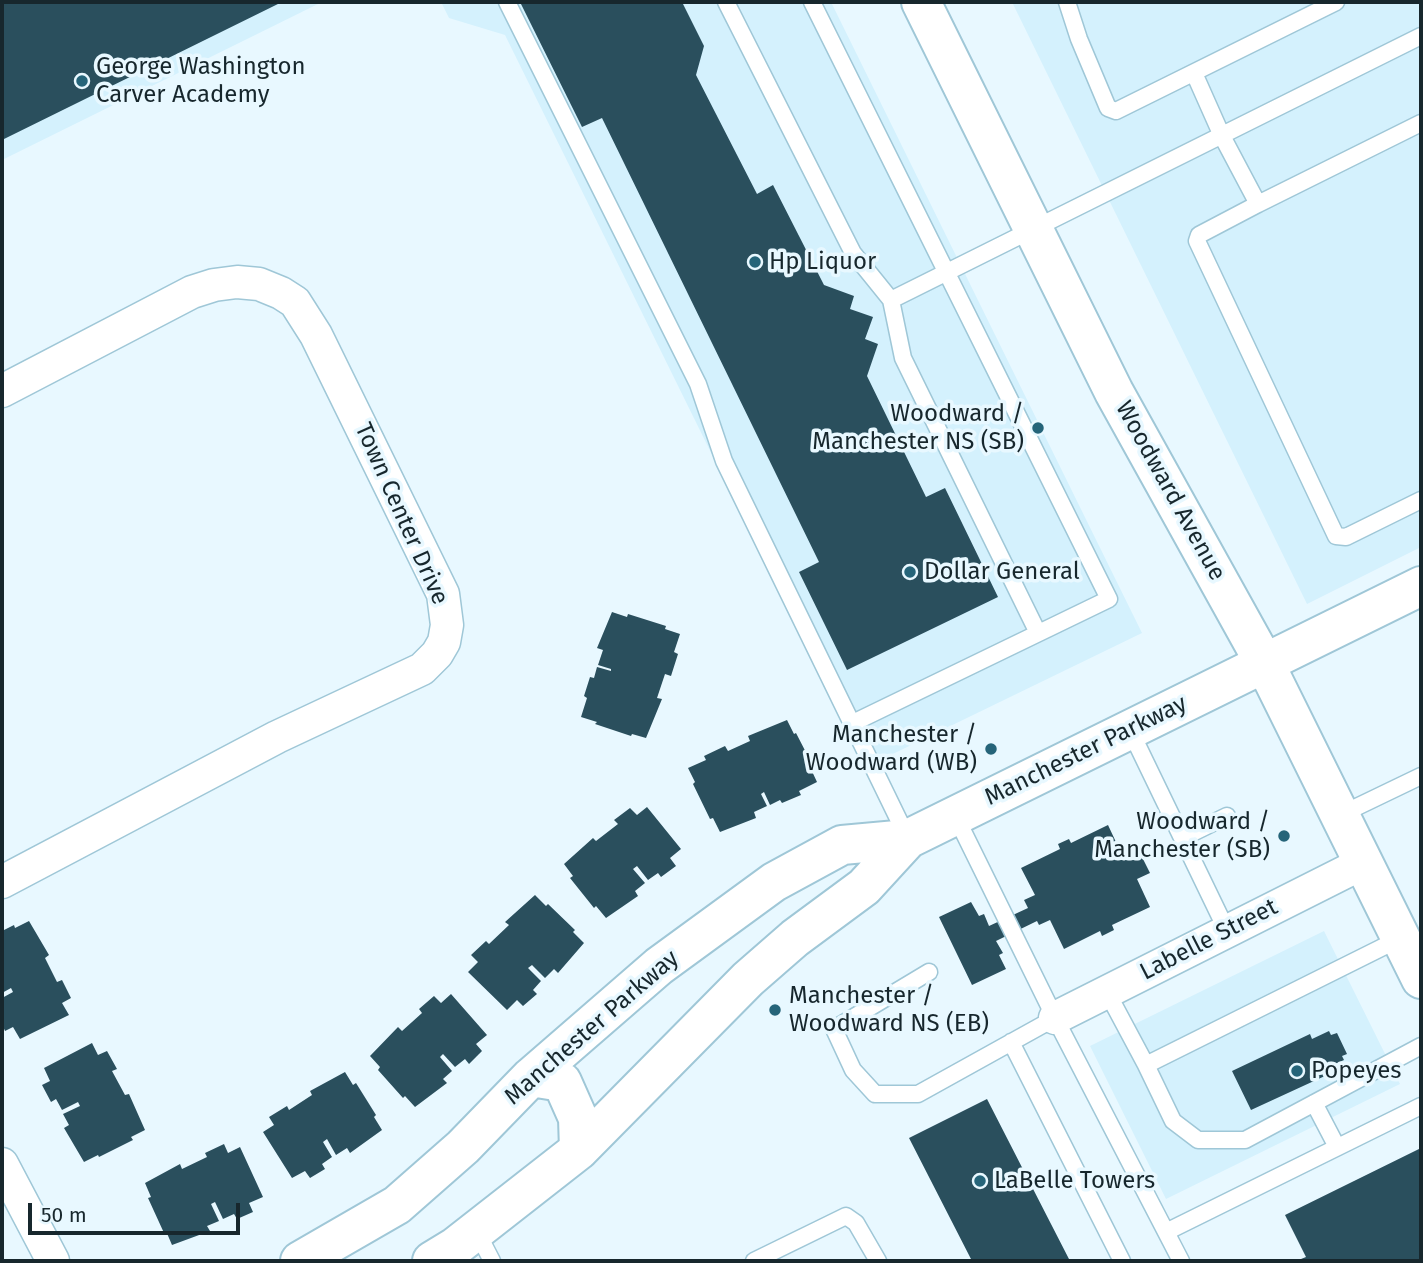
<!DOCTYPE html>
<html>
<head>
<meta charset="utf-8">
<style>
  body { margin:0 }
  #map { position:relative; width:1423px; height:1263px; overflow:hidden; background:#e8f8ff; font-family:"Fira Sans",sans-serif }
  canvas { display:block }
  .frame { position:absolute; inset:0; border:4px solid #17272d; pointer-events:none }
  .scale { position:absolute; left:28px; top:1203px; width:212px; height:32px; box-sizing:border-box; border:4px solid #17272d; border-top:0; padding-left:9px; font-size:21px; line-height:24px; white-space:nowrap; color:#17272d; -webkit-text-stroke:5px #e8f8ff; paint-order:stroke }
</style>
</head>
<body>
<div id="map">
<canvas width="1423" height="1263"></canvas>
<div class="frame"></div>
<div class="scale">50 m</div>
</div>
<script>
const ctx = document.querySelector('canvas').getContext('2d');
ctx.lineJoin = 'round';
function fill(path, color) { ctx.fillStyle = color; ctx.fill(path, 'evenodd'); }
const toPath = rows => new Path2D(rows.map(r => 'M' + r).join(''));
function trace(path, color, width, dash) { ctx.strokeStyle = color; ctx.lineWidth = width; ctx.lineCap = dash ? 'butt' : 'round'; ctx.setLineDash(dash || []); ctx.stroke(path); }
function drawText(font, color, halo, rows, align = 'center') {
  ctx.font = font + ' "Fira Sans",sans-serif'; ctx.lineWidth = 7; ctx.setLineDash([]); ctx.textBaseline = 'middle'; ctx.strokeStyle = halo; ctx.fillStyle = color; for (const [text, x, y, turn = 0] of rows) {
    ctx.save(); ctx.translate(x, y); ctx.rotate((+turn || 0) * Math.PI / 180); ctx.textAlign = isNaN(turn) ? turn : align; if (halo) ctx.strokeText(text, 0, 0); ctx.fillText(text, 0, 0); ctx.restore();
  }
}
const built = toPath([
  [2,2,322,2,2,160],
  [441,2,831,2,1142,633,866,767,505,35,449,18],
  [1012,2,1421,2,1421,547,1307,604],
  [1324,931,1400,1084,1166,1199,1090,1046]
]);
const building = toPath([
  [2,2,282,2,2,140],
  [520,2,682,2,704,46,696,75,757,194,773,185,824,285,854,296,850,309,873,317,865,339,878,344,867,376,926,497,945,488,998,597,847,670,799,572,819,562,602,118,582,127],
  [612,612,627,617,628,614,666,626,665,629,680,634,674,652,678,654,671,676,665,674,657,698,662,699,646,738,632,734,631,736,595,724,597,722,581,717,587,698,584,696,590,677,594,678,597,667,611,671,611,669,598,665,603,650,597,648],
  [787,720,794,734,796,733,813,766,810,767,817,782,799,791,801,795,782,803,780,800,770,805,764,792,761,794,767,806,754,812,756,818,720,832,713,818,710,819,693,784,695,782,688,768,706,760,704,756,725,746,728,751,750,741,748,736],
  [647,807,681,849,670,858,676,866,661,877,658,873,648,880,637,866,633,869,645,883,635,891,638,896,606,918,596,906,594,908,570,878,573,876,564,864,593,838,596,841,618,824,614,820,630,808,637,815],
  [1108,825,1122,855,1137,847,1150,873,1137,879,1150,907,1112,925,1114,930,1102,936,1100,931,1064,949,1050,920,1039,925,1037,921,996,941,1003,953,999,955,1006,969,972,985,939,917,971,902,979,916,984,914,989,926,1028,908,1024,900,1035,895,1021,868,1060,849,1058,844,1069,839,1071,843],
  [535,895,546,906,548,904,575,930,573,932,584,943,558,973,554,969,545,978,532,965,528,968,541,981,533,990,537,994,523,1006,517,1000,507,1010,468,972,478,962,471,955,486,941,489,944,509,925,505,922],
  [29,921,49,955,45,958,57,982,62,980,71,998,62,1003,69,1015,20,1039,13,1027,5,1031,2,1024,2,998,13,992,11,988,2,993,2,931,14,925,15,928],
  [451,994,487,1035,476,1044,482,1051,469,1064,465,1059,455,1067,443,1054,440,1057,452,1071,443,1079,447,1083,415,1107,405,1096,403,1098,378,1070,380,1067,370,1056,398,1027,402,1031,422,1013,419,1009,434,996,441,1003],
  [1329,1031,1331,1035,1337,1033,1347,1054,1342,1056,1344,1060,1324,1069,1327,1075,1251,1110,1232,1071,1310,1034,1312,1039],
  [92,1043,98,1055,107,1051,117,1069,112,1071,125,1095,129,1094,145,1130,131,1137,133,1140,99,1157,98,1155,84,1162,64,1128,69,1125,63,1114,80,1106,78,1102,62,1110,56,1099,51,1102,42,1085,50,1081,44,1068],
  [345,1072,353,1085,356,1083,376,1115,374,1117,382,1130,350,1153,347,1148,336,1155,327,1139,323,1142,332,1157,322,1164,325,1169,310,1178,305,1171,292,1178,263,1132,274,1125,269,1117,287,1106,289,1110,312,1095,310,1091],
  [987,1099,1051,1224,1070,1261,972,1261,909,1138],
  [224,1144,228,1153,240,1147,263,1197,249,1203,253,1212,237,1219,234,1214,223,1219,215,1202,211,1204,219,1221,207,1226,210,1231,172,1245,166,1231,164,1233,148,1198,151,1197,145,1183,180,1164,182,1169,207,1157,205,1153],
  [1421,1148,1421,1261,1296,1261,1306,1257,1285,1215]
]);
const lane = toPath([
  [507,2,698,384,724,461,856,732],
  [726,2,853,253,891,300,903,358,1038,633],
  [812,2,1109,599,859,720,856,732,908,839],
  [1067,2,1079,39,1108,108,1116,111,1336,2],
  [1194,73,1222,136,1258,204,1199,235,1197,241,1336,536,1346,537,1421,500],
  [1258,204,1421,123],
  [891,300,1421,36],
  [1130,730,1227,931],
  [955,815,1055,1018,1181,1261],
  [1340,815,1421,776],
  [1182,838,1227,816],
  [1401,938,1146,1065,1173,1121,1198,1140,1245,1140,1421,1046],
  [929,972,834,1029,853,1070,875,1094,918,1094,1055,1018],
  [1107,992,1146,1065],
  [1011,1042,1122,1261],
  [1314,1103,1337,1147],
  [476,1230,492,1261],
  [1166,1232,1421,1106],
  [754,1261,846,1216,856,1223,878,1261]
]);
const street = toPath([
  [2,391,192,292,214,285,237,282,259,284,281,293,295,302,316,335,443,594,447,625,444,642,437,654,422,669,277,737,2,882],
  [1055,1018,1363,863],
  [2,1164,53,1261]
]);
const secondary = toPath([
  [531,1077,562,1082,578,1118,579,1150],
  [300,1261,397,1205,463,1147,531,1077,659,966,774,882,842,845,908,839],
  [432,1261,455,1247,579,1150,748,979,795,938,864,887,908,839,1421,586]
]);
const primary = toPath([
  [921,2,1114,392,1265,664,1421,979]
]);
const markers = [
  [82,81,7,"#256479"],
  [755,262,7,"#256479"],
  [1038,428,7,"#256479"],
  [910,572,7,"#256479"],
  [991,749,7,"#256479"],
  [1284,836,7,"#256479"],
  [775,1010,7,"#256479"],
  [1297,1071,7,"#256479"],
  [980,1181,7,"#256479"]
];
const poiNames = [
  ["George Washington",96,67],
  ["Carver Academy",96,95],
  ["Hp Liquor",769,262],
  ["Woodward /",1024,414,"right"],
  ["Manchester NS (SB)",1024,442,"right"],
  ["Dollar General",924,572],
  ["Manchester /",977,735,"right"],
  ["Woodward (WB)",977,763,"right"],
  ["Woodward /",1270,822,"right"],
  ["Manchester (SB)",1270,850,"right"],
  ["Manchester /",789,996],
  ["Woodward NS (EB)",789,1024],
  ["Popeyes",1311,1071],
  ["LaBelle Towers",994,1181]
];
const streetNames = [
  ["Woodward Avenue",1170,491,61],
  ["Town Center Drive",401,514,66],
  ["Manchester Parkway",1086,751,-26],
  ["Labelle Street",1209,940,-27],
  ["Manchester Parkway",592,1028,-41]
];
fill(built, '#d4f1fd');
fill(building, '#2a4f5d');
trace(lane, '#9fc7d7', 19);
trace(street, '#9fc7d7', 35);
trace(secondary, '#9fc7d7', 42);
trace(primary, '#9fc7d7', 42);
trace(lane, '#fff', 16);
trace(street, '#fff', 32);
trace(secondary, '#fff', 38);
trace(primary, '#fff', 38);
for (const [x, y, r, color] of markers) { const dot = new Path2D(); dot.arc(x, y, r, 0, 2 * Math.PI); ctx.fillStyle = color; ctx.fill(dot); trace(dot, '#e8f8ff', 2.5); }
drawText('24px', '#17272d', '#e8f8ff', poiNames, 'left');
drawText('24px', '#17272d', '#e8f8ff', streetNames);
</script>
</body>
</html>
